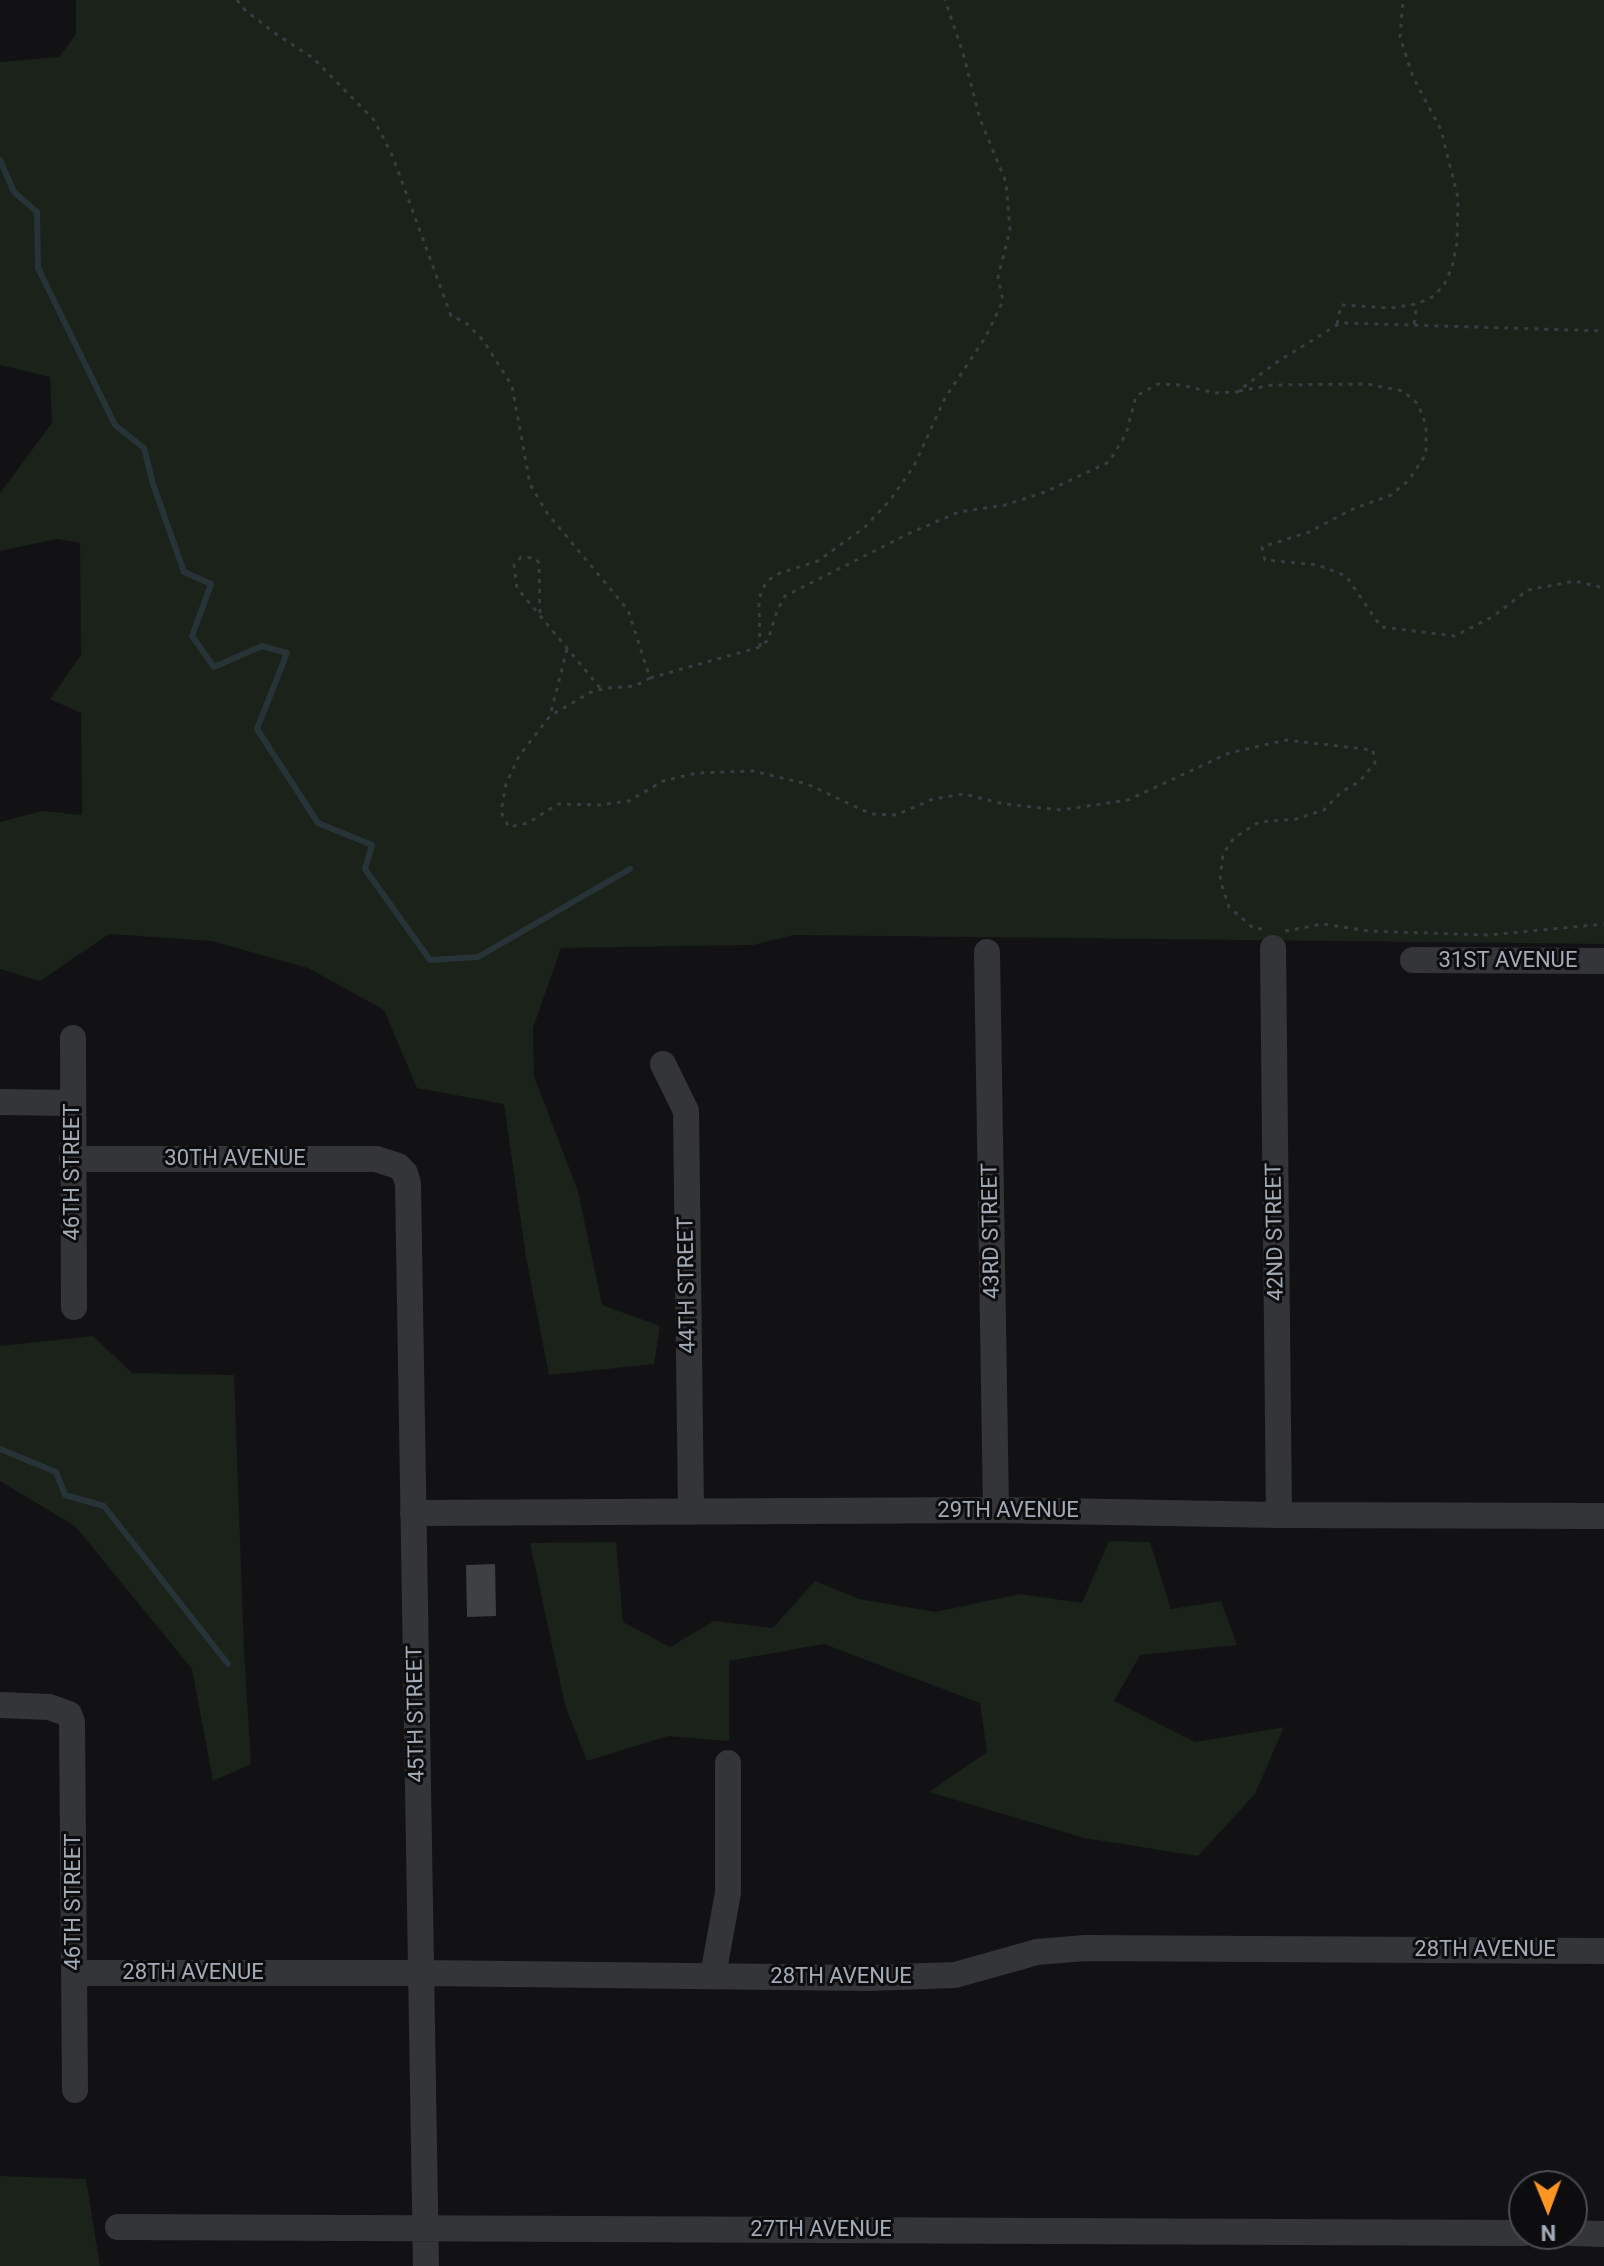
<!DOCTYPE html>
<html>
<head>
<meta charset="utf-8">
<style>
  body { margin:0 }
  #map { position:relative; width:1604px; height:2266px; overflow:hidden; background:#121214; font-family:Roboto,sans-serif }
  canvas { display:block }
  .north { position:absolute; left:1508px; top:2170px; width:80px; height:80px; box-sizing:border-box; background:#0d0d0f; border:2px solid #494c52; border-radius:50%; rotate:179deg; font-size:22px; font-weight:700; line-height:32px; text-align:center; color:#a3abb6 }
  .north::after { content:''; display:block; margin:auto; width:28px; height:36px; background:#fe9421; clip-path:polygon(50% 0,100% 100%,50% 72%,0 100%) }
</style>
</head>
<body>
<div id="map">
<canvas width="1604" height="2266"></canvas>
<div class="north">N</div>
</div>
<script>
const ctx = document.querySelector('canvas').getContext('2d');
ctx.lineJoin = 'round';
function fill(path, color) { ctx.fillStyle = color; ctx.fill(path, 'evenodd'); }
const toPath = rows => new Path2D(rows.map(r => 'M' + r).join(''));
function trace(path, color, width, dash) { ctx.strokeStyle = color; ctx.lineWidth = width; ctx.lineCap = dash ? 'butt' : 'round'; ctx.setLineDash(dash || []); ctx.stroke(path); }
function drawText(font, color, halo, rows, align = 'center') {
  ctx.font = font + ' Roboto,sans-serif'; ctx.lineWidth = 6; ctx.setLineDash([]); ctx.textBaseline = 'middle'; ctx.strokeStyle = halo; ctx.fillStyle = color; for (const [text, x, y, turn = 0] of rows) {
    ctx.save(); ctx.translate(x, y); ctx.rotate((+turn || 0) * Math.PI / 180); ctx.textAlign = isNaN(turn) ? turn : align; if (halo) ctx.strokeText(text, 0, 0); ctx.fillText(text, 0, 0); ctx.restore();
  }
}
const green = toPath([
  [76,0,1604,0,1604,944,794,935,753,945,561,948,533,1028,534,1076,578,1191,602,1305,660,1326,654,1364,549,1375,526,1257,504,1104,417,1088,384,1010,308,968,212,941,109,934,40,981,0,969,0,822,42,811,82,815,81,713,50,699,81,655,80,543,57,539,0,551,0,493,52,423,50,377,0,365,0,62,59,57,76,34],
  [93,1336,132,1373,234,1375,244,1649,251,1764,213,1781,192,1669,75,1526,0,1481,0,1346],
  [1109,1541,1150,1542,1171,1609,1221,1601,1237,1645,1140,1655,1114,1701,1195,1742,1284,1727,1255,1794,1198,1856,1084,1838,929,1792,987,1752,980,1703,824,1644,729,1661,729,1741,668,1736,587,1761,565,1705,530,1543,616,1542,623,1622,670,1647,714,1621,773,1628,815,1581,859,1599,935,1612,1020,1594,1082,1603],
  [0,2176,86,2179,100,2266,0,2266]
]);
const stream = toPath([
  [0,160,14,192,37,212,38,268,115,425,144,448,153,484,184,572,211,584,192,636,214,667,262,646,287,653,257,729,318,823,372,845,365,869,430,960,478,957,630,869],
  [0,1449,56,1472,65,1495,104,1506,228,1664]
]);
const building = toPath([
  [495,1564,496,1616,467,1617,466,1565]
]);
const path = toPath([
  [237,0,246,11,279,36,313,58,374,120,393,157,451,316,465,322,483,340,512,386,530,484,547,513,628,610,650,678,635,686,607,688,591,692,550,716],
  [1337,324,1341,305,1391,308,1417,304,1434,296,1445,283,1452,267,1457,243,1458,198,1441,130,1413,77,1400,37,1403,0],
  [1414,324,1417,304],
  [1239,391,1272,385,1367,384,1403,391,1418,404,1426,425,1426,454,1409,480,1391,495,1353,509,1309,532,1262,547,1265,560,1318,565,1346,576,1381,627,1455,636,1492,617,1528,590,1575,581,1604,588],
  [540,613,539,563,535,558,521,557,514,565,517,588,601,689],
  [760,647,759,604,761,592,767,581,780,573,818,561,865,527,891,499,914,466,945,398,985,338,1003,301,998,277,1010,230,1006,182,980,119,963,53,945,0],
  [567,649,550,716,519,756,506,784,501,812,509,827,528,823,558,804,599,805,629,801,663,781,697,773,753,771,807,784,871,814,896,815,933,799,964,794,1004,804,1061,810,1128,800,1229,753,1286,740,1373,750,1375,763,1359,782,1341,792,1324,810,1296,819,1259,822,1234,838,1223,854,1220,880,1229,907,1253,928,1262,929],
  [650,678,760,647,768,640,777,611,785,596,910,533,959,512,1005,505,1045,492,1109,462,1126,434,1136,396,1158,384,1181,385,1215,393,1237,392,1277,362,1337,325,1345,323,1604,331],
  [1285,931,1323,924,1369,931,1489,935,1604,924]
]);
const minor = toPath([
  [1273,948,1279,1515],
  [987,952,996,1510],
  [1413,960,1604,961],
  [73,1038,74,1307],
  [663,1064,686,1111,691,1512],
  [0,1102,73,1103],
  [72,1159,376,1159,398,1166,405,1173,408,1184,426,2266],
  [413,1513,996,1510,1279,1515,1604,1516],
  [0,1705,49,1707,69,1714,72,1722,75,2090],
  [74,1973,421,1973,868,1978,955,1975,1037,1952,1085,1948,1604,1951],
  [713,1975,728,1893,728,1763],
  [118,2227,1524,2233],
  [1572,2233,1604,2234]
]);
const streetNames = [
  ["31ST AVENUE",1508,961],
  ["30TH AVENUE",235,1159],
  ["46TH STREET",73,1172,-90],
  ["43RD STREET",992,1231,-91],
  ["42ND STREET",1276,1232,-91],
  ["44TH STREET",688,1285,-91],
  ["29TH AVENUE",1008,1511],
  ["45TH STREET",417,1714,-91],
  ["46TH STREET",74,1902,-90],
  ["28TH AVENUE",1485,1950],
  ["28TH AVENUE",193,1973],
  ["28TH AVENUE",841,1977],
  ["27TH AVENUE",821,2230]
];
fill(green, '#1a221a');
trace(stream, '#283338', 6);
fill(building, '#3e4044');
trace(path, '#393c40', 3, [4, 6]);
trace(minor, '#333539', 26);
drawText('22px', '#a3abb6', '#0d0d0f', streetNames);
</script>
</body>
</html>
